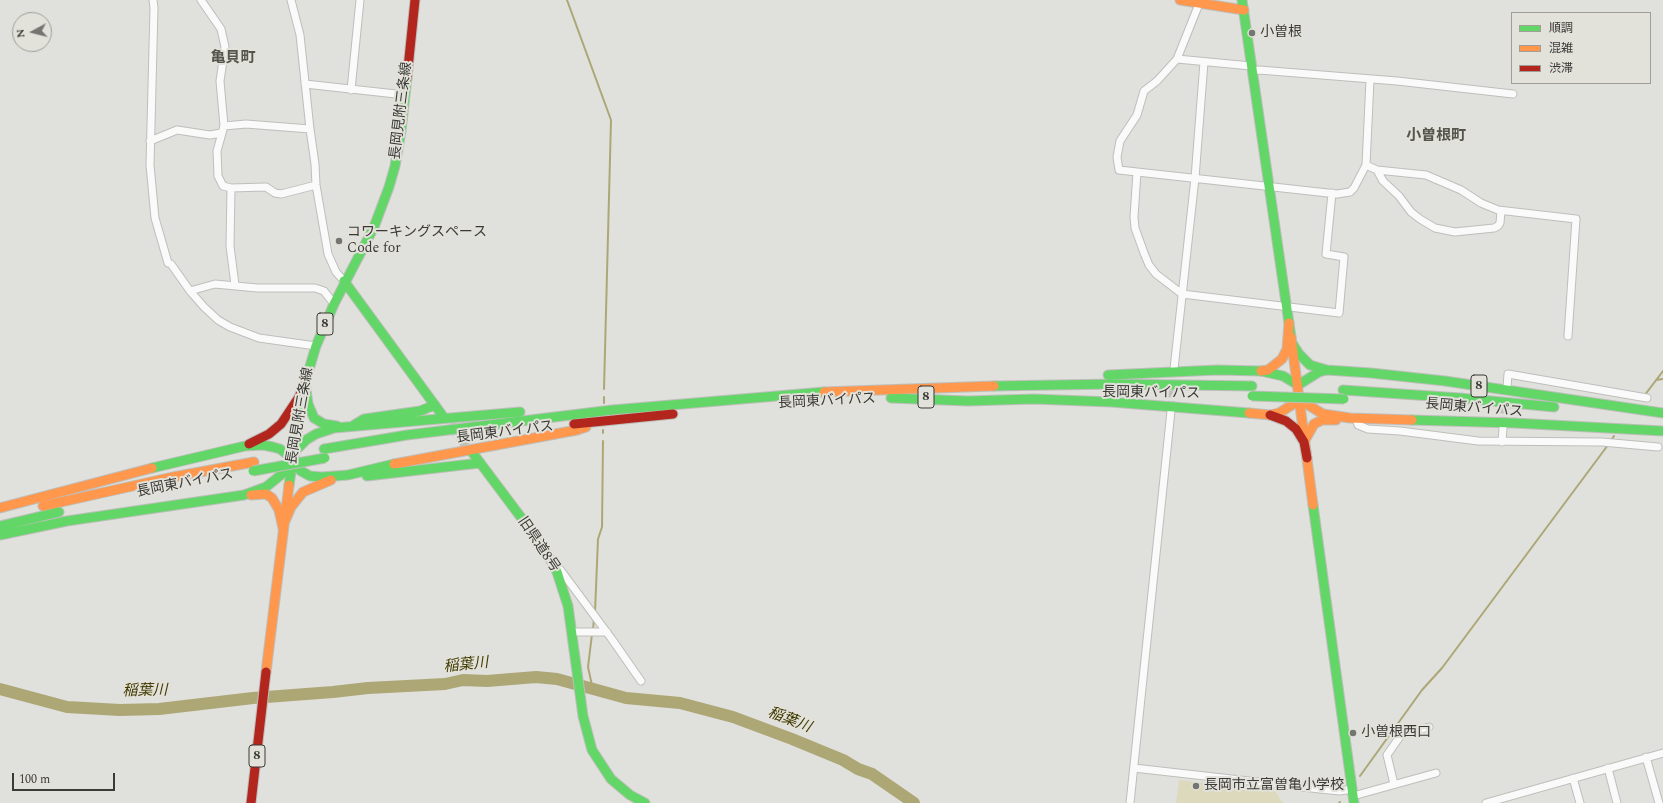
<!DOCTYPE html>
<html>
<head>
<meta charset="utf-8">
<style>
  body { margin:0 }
  #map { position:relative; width:1663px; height:803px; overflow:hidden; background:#e0e0dc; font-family:Spectral,"Noto Sans JP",serif }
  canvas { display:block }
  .legend { position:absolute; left:1511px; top:12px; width:140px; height:72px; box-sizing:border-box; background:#e2e1da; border:1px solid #9f9e99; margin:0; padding:5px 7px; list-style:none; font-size:12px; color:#3a3a37 }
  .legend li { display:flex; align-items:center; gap:8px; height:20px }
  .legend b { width:20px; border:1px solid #9f9e99 }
  .north { position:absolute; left:12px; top:12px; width:40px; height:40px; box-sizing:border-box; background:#e2e1da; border:1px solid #9f9e99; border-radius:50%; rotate:263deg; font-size:11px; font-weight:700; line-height:16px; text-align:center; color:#3a3a37 }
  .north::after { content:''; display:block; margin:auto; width:14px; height:18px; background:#747471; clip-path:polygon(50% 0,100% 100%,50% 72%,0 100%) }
  .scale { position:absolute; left:12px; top:773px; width:103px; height:18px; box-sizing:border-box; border:2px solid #3a3a37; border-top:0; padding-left:5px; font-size:12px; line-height:14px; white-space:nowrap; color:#3a3a37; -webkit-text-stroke:3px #e2e1da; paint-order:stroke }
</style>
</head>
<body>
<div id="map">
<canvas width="1663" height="803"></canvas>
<ul class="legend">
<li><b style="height:5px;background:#63d668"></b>順調</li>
<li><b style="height:5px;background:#ff974d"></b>混雑</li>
<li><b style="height:5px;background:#b3261e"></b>渋滞</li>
</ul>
<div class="north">N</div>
<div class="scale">100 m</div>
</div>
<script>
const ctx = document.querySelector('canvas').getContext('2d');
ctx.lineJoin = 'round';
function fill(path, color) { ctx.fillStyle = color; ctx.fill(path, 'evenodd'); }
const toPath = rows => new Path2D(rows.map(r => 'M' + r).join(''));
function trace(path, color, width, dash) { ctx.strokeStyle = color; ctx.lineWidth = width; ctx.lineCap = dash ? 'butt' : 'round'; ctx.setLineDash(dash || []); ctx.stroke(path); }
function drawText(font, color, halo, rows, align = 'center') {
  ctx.font = font + ' Spectral,"Noto Sans JP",serif'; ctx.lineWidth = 4; ctx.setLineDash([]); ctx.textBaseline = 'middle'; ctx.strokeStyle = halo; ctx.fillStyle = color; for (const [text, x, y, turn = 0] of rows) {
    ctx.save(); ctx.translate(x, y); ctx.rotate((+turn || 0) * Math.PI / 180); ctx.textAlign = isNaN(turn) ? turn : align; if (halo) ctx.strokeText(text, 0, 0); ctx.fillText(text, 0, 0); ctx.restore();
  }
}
const green = toPath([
  [1179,780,1275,791,1283,803,1176,803]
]);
const stream = toPath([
  [567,0,611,120,604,389],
  [1656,380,1663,379],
  [1644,396,1663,371],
  [604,403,604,397],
  [603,433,603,430],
  [1610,442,1614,436],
  [595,612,598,539,602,527,603,441],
  [593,630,594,618],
  [592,634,588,667,593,690],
  [1360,776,1422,690,1442,668,1608,445],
  [1339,803,1340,802]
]);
const river = toPath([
  [0,689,67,707,120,710,159,709,253,698,333,692,368,688,445,684,463,680,487,681,536,677,557,679,626,698,680,703,733,717,792,739,843,760,858,769,872,774,914,803]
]);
const streetTunnel = toPath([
  [1171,408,1173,383],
  [1503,424,1505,400]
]);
const secondaryTunnel = toPath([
  [450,424,472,452]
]);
const street = toPath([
  [153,0,154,8,150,165,155,218,168,263,171,264,190,291,204,307,218,320,230,327,259,338,316,346],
  [201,0,221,29,225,47,220,81,224,126,217,151,218,176,223,186,231,188,230,246,235,285],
  [291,0,300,35,310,129,315,164,316,185,328,254,336,272,344,281],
  [1199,4,1177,59,1157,81,1144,91,1137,115,1120,141,1117,157,1119,170,1337,194,1350,192,1354,188,1366,165,1370,80],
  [1177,59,1251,66],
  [1252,71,1259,70,1397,81,1513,94],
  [305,84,405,95],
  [351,90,360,0],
  [224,126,246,124,310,129],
  [150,141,177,130,210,135,221,133],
  [1366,165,1377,170,1426,175,1461,190,1481,203,1498,210,1576,219,1568,336],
  [1377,170,1383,181,1399,196,1411,212,1420,219,1435,228,1455,232,1494,228,1498,226,1500,223,1501,211],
  [1137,172,1134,217,1135,228,1144,253,1149,265,1156,274,1182,294,1339,313,1344,257,1326,254,1332,193],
  [231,188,266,187,275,193,281,194,316,185],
  [190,291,215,284,257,288,315,288,324,291,334,304],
  [1174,369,1195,178,1204,62],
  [1507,387,1508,374,1647,398],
  [1356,419,1358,425,1368,429,1400,431,1478,441,1602,442,1658,447],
  [1502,442,1503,428],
  [559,568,611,638,641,681],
  [573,632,607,632],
  [1646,757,1659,803],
  [1134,768,1320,789,1340,791,1352,789],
  [1608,768,1617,803],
  [1573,778,1580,803],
  [1394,784,1387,755,1401,735,1429,727],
  [1353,796,1436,773],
  [1130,803,1171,411],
  [1486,803,1663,753]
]);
const fast = toPath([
  [1242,0,1291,337],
  [344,281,442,415],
  [1290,340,1299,354,1310,365,1327,370],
  [1108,375,1217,370,1261,371,1283,376,1298,385,1319,372,1327,370,1371,373,1445,381,1663,413],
  [305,383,308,404,314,418,324,424,337,426],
  [994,386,1115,384,1252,386],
  [1343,390,1460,398,1554,407],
  [891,398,968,401,1034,399,1111,402,1249,413],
  [1412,420,1514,423,1663,431],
  [354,425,364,419,420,411,435,405],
  [324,449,407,435,612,410,824,392],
  [472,452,544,548,557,572,568,606,583,716,592,750,611,779,630,795,645,803],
  [152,468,245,446,263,445,273,447,280,449,293,459,296,450,306,440,316,434,334,428,520,412],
  [367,476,480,463],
  [289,485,305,383,316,346,334,304,374,227,389,187,395,166,401,131,407,78],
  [1313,505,1354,803],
  [0,526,59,512],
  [0,535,67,521,244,495,266,487,282,474,293,462,301,471,310,476,322,477,348,475,394,464]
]);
const slow = toPath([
  [1180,0,1244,10],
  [1291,337,1313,505],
  [1261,371,1268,370,1282,359,1287,349,1289,323],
  [824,392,994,386],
  [1249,413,1270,415,1279,413,1300,400,1323,414,1350,418,1412,420],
  [1305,440,1314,424,1322,420,1336,420],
  [394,464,577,430,586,427],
  [251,495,266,494,272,498,279,510,283,528],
  [43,506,173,477,254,462],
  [0,508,152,468],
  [285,521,291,507,303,492,331,480],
  [266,672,289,485]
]);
const jam = toPath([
  [407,78,415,0],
  [1270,415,1286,421,1296,429,1304,442,1307,458],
  [574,424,673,414],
  [249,444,269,434,281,424,299,397,305,383],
  [251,803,266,672]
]);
const fastBridge = toPath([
  [1252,396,1344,399],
  [253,471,325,458]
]);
const markers = [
  [1252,33,4,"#747471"],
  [339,241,4,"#747471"],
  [1353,733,4,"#747471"],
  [1196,786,4,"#747471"]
];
const shields = [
  [325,324,16],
  [1479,386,16],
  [926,397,16],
  [257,756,16]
];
const shieldNames = [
  ["8",325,324],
  ["8",1479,386],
  ["8",926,397],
  ["8",257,756]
];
const poiNames = [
  ["小曽根",1260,33],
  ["コワーキングスペース",347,233],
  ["Code for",347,249],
  ["小曽根西口",1361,733],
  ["長岡市立富曽亀小学校",1204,786]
];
const streetNames = [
  ["長岡見附三条線",402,111,-83],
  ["長岡東バイパス",1151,394,1],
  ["長岡東バイパス",827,402,-3],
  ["長岡東バイパス",1474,409,5],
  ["長岡見附三条線",301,416,-80],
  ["長岡東バイパス",505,433,-7],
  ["長岡東バイパス",185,484,-11],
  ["旧県道8号",538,545,56]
];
const neighbourhoodNames = [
  ["亀貝町",233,59],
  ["小曽根町",1436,137]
];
const waterNames = [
  ["稲葉川",466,666,-6],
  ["稲葉川",145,692,-1],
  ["稲葉川",789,721,21]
];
fill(green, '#dcd9bd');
trace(stream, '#ada776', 2);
trace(river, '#ada776', 12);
trace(streetTunnel, '#bfbfbb', 7, [7, 3.5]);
trace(secondaryTunnel, '#bfbfbb', 11, [11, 5.5]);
trace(street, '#bebebb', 9);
trace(fast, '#bebebb', 11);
trace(slow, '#bebebb', 11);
trace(jam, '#bebebb', 11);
trace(street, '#fafafa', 7);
trace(fast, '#63d668', 9);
trace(slow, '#ff974d', 9);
trace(jam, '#b3261e', 9);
trace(fastBridge, '#bebebb', 11, []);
trace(fastBridge, '#63d668', 9);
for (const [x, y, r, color] of markers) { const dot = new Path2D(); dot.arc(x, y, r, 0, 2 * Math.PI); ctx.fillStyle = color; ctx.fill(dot); trace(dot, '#e2e1da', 1.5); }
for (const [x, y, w] of shields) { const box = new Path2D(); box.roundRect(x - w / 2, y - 11, w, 22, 3); ctx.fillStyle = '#e2e1da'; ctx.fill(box); trace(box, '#3a3a37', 1); }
drawText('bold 13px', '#3a3a37', null, shieldNames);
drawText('14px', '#3a3a37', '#e2e1da', poiNames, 'left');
drawText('14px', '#3a3a37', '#e2e1da', streetNames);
drawText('bold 15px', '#55554e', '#e2e1da', neighbourhoodNames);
drawText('italic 15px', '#413a01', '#e2e1da', waterNames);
</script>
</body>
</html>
